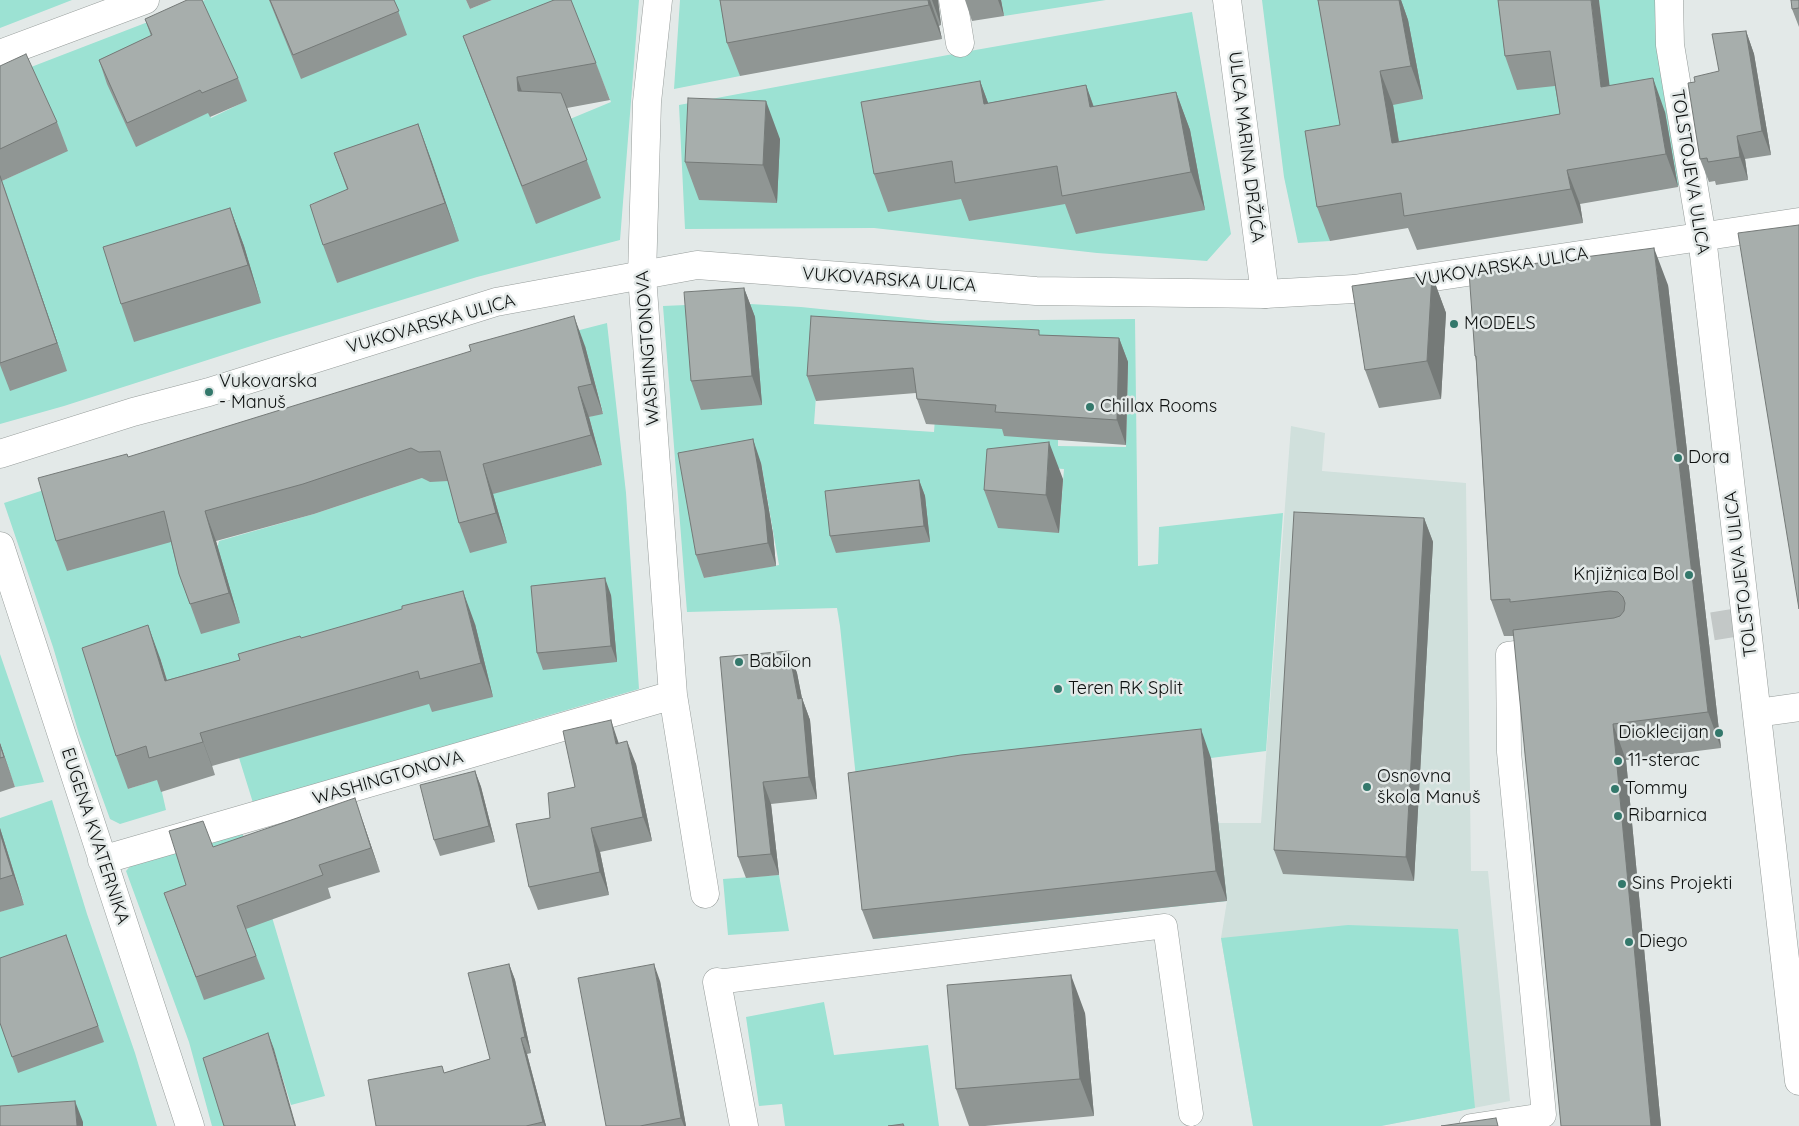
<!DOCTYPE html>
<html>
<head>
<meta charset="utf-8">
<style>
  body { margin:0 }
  canvas { display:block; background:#e3e9e8 }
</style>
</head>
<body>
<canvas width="1799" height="1126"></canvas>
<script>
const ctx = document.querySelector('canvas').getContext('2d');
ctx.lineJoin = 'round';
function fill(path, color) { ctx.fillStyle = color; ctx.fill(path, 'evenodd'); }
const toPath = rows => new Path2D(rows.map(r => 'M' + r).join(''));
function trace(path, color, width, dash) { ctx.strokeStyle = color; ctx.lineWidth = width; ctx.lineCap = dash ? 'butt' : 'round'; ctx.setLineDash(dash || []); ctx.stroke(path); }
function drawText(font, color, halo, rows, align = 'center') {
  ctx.font = font + ' Quicksand,sans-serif'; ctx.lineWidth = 5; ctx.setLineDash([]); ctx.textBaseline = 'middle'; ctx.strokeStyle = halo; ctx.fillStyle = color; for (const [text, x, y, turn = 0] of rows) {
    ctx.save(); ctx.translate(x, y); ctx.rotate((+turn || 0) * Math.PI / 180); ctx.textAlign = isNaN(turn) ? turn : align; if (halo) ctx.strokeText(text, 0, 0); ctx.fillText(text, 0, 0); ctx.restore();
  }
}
const built = toPath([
  [1291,426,1325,433,1322,471,1466,483,1471,871,1488,871,1510,1101,1381,1126,1253,1126,1221,938,1227,901,1218,823,1261,823]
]);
const green = toPath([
  [0,0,72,0,0,28],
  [205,0,466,0,470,9,492,0,639,0,620,240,477,277,270,340,64,406,0,424,0,182,68,150,0,79],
  [583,32,611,102,570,119,477,74],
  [202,99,246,101,211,118],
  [432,163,337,283,311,204],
  [680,0,726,0,740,76,674,89],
  [1001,0,1106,0,1004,16],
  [1262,0,1548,0,1608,79,1599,0,1658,0,1680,185,1655,191,1643,116,1317,165,1330,241,1298,243,1284,177],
  [1192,12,1231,234,1207,261,1097,253,874,228,685,229,679,105,964,52],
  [733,303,801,307,937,321,1135,319,1138,566,1158,564,1159,527,1283,513,1266,751,1211,758,1227,901,873,939,840,626,837,608,687,612,663,306],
  [820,340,940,348,934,432,814,424],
  [1059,360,1128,362,1126,447,1058,446],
  [761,463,779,565,704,578],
  [1003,465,1064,469,1059,532],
  [607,323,626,493,639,689,522,723,417,760,254,806,221,700,177,714,160,658,128,789,159,779,166,810,120,824,110,819,79,734,53,647,4,503,145,457,451,363],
  [585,347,603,413,589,417,602,465,548,479],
  [174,477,448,477,422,478,314,514,219,541,217,549],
  [0,654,44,782,15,787,0,743],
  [52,800,87,914,135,1053,157,1126,83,1126,83,1122,0,1126,0,912,24,904,6,848,0,849,0,818],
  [240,827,269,907,325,1096,291,1105,274,1050,224,1126,212,1126,189,1042,126,871,134,862],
  [222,871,185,947,164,894],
  [779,875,789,931,728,935,723,879],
  [1348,925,1458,929,1475,1108,1381,1126,1253,1126,1221,938],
  [824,1002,834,1055,928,1045,939,1126,785,1126,782,1104,759,1106,746,1017]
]);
const streetTunnel = toPath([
  [1671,633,1746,621]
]);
const lane = toPath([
  [717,982,1165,926,1191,1114],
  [1471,1126,1544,1115,1509,752,1508,654,1547,649]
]);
const street = toPath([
  [658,0,647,102,642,276,673,695,705,894],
  [953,0,960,43],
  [1227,0,1265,294],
  [1669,0,1670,45,1702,237,1799,1081],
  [0,54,145,0],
  [0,546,190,1126],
  [1757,713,1799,707],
  [102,860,673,695],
  [717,982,744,1126]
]);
const secondary = toPath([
  [0,454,133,412,209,392,496,302,697,265,1036,291,1265,294,1354,289,1799,222]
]);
const wall = toPath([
  [269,0,394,0,407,35,301,79],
  [466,0,492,0,470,9],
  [720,0,938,0,941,25,939,26,942,39,740,76,727,43],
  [965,0,1001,0,1004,16,972,21],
  [1318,0,1401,0,1408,20,1423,99,1393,105,1399,141,1560,114,1555,86,1517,90,1505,56,1498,0,1609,86,1665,112,1678,187,1580,204,1583,223,1417,250,1408,228,1330,241,1317,207,1340,125],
  [1799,0,1799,27,1792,9],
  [145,19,238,78,247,101,210,117,208,113,136,147,107,84,99,60,151,36],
  [1746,31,1754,54,1771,155,1745,159,1748,180,1716,185,1715,181,1709,182,1700,159,1695,82,1719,71],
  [463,36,596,63,610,100,567,108,601,198,536,224,477,73],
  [0,66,57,122,68,151,2,181,67,371,10,391,0,365],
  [980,81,988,103,1086,85,1094,107,1176,92,1190,130,1205,210,1076,234,1065,204,969,221,961,199,888,212,874,174],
  [418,124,459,241,337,283,323,245,347,189,334,153],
  [780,139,777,203,699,200,685,162],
  [230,208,244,246,261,303,134,342,121,304],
  [1432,275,1446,313,1441,399,1379,408,1365,370],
  [1668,285,1721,748,1626,760,1661,1126,1561,1126,1514,636,1504,636,1491,600,1476,361,1475,356],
  [744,288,755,317,762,405,701,410,691,381],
  [1041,335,1119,338,1128,362,1126,445,1004,436,1002,429,926,424,917,399,916,393,816,401,807,376],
  [585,346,603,414,589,417,602,465,493,494,507,543,470,553,459,523,448,481,430,482,422,478,314,514,216,541,240,623,201,634,179,574,171,542,67,571,56,541,129,457],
  [761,463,773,534,776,566,704,578,696,555],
  [1063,479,1059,533,998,528,984,490],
  [919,480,925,496,930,542,836,553,830,536],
  [1424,518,1433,542,1414,881,1283,874,1274,850],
  [611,595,617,662,543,670,537,653],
  [475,624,493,697,432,712,429,704,212,766,215,775,161,792,157,780,128,789,116,756,160,658,167,680,240,660,301,638],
  [789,651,797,673,802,698,810,720,817,799,771,804,779,875,746,878,738,857],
  [0,743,15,787,0,792],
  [619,743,636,764,652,841,600,852,609,895,538,910,529,887,550,818,575,787],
  [1211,758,1227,901,873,939,862,910],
  [475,771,481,787,495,842,440,856,434,840],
  [363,822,380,872,328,888,331,898,246,929,265,979,204,1000,164,893,186,885,213,847],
  [0,828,24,905,0,912],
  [66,935,104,1042,18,1073,0,1023],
  [509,964,515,980,531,1053,527,1054,546,1126,376,1126,444,1073,490,1059],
  [660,981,686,1126,606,1126],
  [1085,1013,1094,1116,985,1126,969,1126,956,1089]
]);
const shadedWall = toPath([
  [928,0,930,0,939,26,942,39,929,5],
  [932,0,938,0,941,25],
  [998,0,1001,0,1004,16],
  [1399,0,1401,0,1408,20,1423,99,1411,66],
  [1591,0,1599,0,1614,121,1601,87],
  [1746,31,1754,54,1771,155,1762,131],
  [1380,71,1393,105,1404,176,1392,143],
  [517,77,530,115,518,91],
  [1653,78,1665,112,1678,187,1666,154],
  [980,81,994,119,984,104],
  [1086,85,1099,123,1090,107],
  [1176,92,1190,130,1205,210,1191,172],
  [766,101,780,139,777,203,763,165],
  [418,124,432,162,459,241,445,203],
  [1737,136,1745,159,1748,180,1740,157],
  [1567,170,1580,204,1583,223,1571,189],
  [0,174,67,371,57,343],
  [230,208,244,246,261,303,248,265],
  [1654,248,1668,285,1721,748,1708,712],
  [1432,275,1446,313,1441,399,1427,361],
  [744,288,755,317,762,405,752,376],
  [574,316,585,346,603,414,592,384],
  [1119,338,1128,362,1126,445,1117,420],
  [578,387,589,417,602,465,591,435],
  [753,439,761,463,773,534,776,566,768,543],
  [1049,442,1063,479,1059,533,1046,495],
  [483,464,493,494,507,543,496,513],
  [919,480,925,496,930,542,924,526],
  [205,511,216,541,240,623,229,593],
  [1424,518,1433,542,1414,881,1406,857],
  [605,578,611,595,617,662,611,646],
  [463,591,475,624,493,697,481,663],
  [148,625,160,658,177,714,165,681],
  [789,651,797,673,803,704,802,698,810,720,817,799,809,777,798,699],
  [611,720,619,744,616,744],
  [1613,724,1626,760,1661,1126,1651,1126],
  [1201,729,1211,758,1227,901,1216,871],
  [200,733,212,766,215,775,203,742],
  [627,741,636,764,652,841,643,817],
  [0,743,15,787,0,745],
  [475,771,481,787,495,842,489,826],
  [763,782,771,804,779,875,771,854],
  [355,798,363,822,380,872,371,848],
  [0,828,24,905,13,875,0,833],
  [591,828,600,852,609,895,600,872],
  [509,964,515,980,531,1053,525,1037],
  [654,964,660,981,686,1126,684,1126,681,1118],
  [1071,975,1085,1013,1094,1116,1080,1079],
  [268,1033,274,1049,296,1126,295,1126],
  [521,1038,527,1054,546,1126,545,1126,543,1122],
  [75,1101,83,1122,83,1126,77,1126]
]);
const building = toPath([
  [187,0,202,0,238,78,202,93,200,90,127,123,99,60,152,35,145,19,187,0],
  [270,0,394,0,399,11,293,55,270,0],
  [554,0,571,0,596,63,517,77,518,91,561,93,587,160,522,186,463,36,554,0],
  [720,0,928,0,929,5,727,43,720,0],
  [1318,0,1399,0,1411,66,1380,71,1392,143,1560,114,1550,51,1505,56,1498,0,1591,0,1601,87,1653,78,1666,154,1567,170,1571,189,1404,216,1401,193,1317,207,1305,131,1340,125,1318,0],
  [1791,0,1799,0,1799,8,1792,9,1791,0],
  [1746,31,1762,131,1737,136,1740,157,1708,162,1707,158,1700,159,1688,83,1695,82,1694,77,1719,71,1712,34,1746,31],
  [26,54,57,122,0,149,0,66,26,54],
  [980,81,984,104,1086,85,1090,107,1176,92,1191,172,1062,196,1057,166,955,183,952,161,874,174,861,102,980,81],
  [688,98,766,101,763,165,685,162,688,98],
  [418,124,445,203,323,245,310,205,348,189,334,153,418,124],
  [0,176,57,343,0,363,0,176],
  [230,208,248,265,121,304,103,247,230,208],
  [1799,225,1799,609,1738,233,1799,225],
  [1654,248,1708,712,1613,724,1651,1126,1561,1126,1513,630,1614,618,1620,616,1624,611,1625,603,1623,597,1618,592,1610,591,1510,602,1510,599,1491,600,1476,356,1475,356,1469,272,1654,248],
  [1432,275,1427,361,1365,370,1352,286,1432,275],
  [744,288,752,376,691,381,684,292,744,288],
  [574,316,592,384,578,387,591,435,483,464,496,513,459,523,440,451,419,452,411,448,303,484,205,511,229,593,190,604,179,574,164,511,56,541,38,478,127,454,128,457,471,351,469,345,574,316],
  [811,316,1039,330,1039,335,1119,338,1117,420,995,412,996,405,917,399,913,368,807,376,811,316],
  [753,439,765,510,768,543,696,555,678,453,753,439],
  [1049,442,1046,495,984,490,987,449,1049,442],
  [919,480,924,526,830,536,825,491,919,480],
  [1294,512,1424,518,1406,857,1274,850,1294,512],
  [605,578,611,646,537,653,531,586,605,578],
  [463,591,481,663,420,679,418,671,200,733,203,742,149,758,146,746,116,756,82,648,148,625,165,681,240,660,238,654,300,636,301,638,402,609,402,606,463,591],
  [789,651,798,699,802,698,809,777,763,782,771,854,738,857,720,657,789,651],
  [611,720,616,744,627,741,643,817,591,828,600,872,529,887,516,824,550,818,548,793,575,787,563,731,611,720],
  [1201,729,1216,871,862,910,848,773,961,755,1201,729],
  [0,745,4,757,0,758,0,745],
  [475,771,489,826,434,840,420,785,475,771],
  [355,798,371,848,319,865,323,875,237,906,256,956,196,977,164,893,186,885,169,831,203,821,213,847,355,798],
  [0,833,13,875,0,879,0,833],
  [66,935,98,1026,12,1057,0,1023,0,958,66,935],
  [509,964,525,1037,521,1038,543,1122,526,1126,376,1126,368,1080,442,1066,444,1073,490,1059,468,973,509,964],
  [654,964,681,1118,640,1126,606,1126,578,978,654,964],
  [1071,975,1080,1079,956,1089,947,985,1071,975],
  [268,1033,295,1126,224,1126,203,1058,268,1033],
  [75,1101,77,1126,0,1126,0,1106,75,1101],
  [1496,1118,1498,1126,1441,1126,1496,1118],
  [903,1124,904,1126,888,1126,903,1124]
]);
const markers = [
  [1454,324,5,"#33786b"],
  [209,392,5,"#33786b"],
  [1090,407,5,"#33786b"],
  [1678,458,5,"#33786b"],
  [1689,575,5,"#33786b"],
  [739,662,5,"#33786b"],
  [1058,689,5,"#33786b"],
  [1719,733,5,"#33786b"],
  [1618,761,5,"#33786b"],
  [1367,787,5,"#33786b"],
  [1615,789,5,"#33786b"],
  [1618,816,5,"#33786b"],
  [1622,884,5,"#33786b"],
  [1629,942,5,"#33786b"]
];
const streetNames = [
  ["ULICA MARINA DRŽIĆA",1246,147,83],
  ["TOLSTOJEVA ULICA",1690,172,81],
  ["VUKOVARSKA ULICA",1502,267,-9],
  ["VUKOVARSKA ULICA",889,280,4],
  ["VUKOVARSKA ULICA",431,324,-16],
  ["WASHINGTONOVA",648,348,-94],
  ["TOLSTOJEVA ULICA",1741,574,-97],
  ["WASHINGTONOVA",388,778,-16],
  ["EUGENA KVATERNIKA",95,836,72]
];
const poiNames = [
  ["MODELS",1464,324],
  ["Vukovarska",219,382],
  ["- Manuš",219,403],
  ["Chillax Rooms",1100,407],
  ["Dora",1688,458],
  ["Knjižnica Bol",1679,575,"right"],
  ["Babilon",749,662],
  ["Teren RK Split",1068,689],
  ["Dioklecijan",1709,733,"right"],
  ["11-sterac",1628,761],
  ["Osnovna",1377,777],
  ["škola Manuš",1377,798],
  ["Tommy",1625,789],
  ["Ribarnica",1628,816],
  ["Sins Projekti",1632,884],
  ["Diego",1639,942]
];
fill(built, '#d0e0dc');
fill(green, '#9ce2d3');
trace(streetTunnel, '#c3c8c7', 28, [28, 14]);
trace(lane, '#979d9b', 25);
trace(street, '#979d9b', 29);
trace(secondary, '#979d9b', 29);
trace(lane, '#fff', 24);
trace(street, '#fff', 28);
trace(secondary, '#fff', 28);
fill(wall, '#909694');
fill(shadedWall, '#757a78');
fill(building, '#a7aeac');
trace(building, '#757a78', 1);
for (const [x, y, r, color] of markers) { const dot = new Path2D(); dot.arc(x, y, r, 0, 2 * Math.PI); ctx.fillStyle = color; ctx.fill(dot); trace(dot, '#e3e9e8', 2); }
drawText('18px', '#0d100f', '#e3e9e8', streetNames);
drawText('18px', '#0d100f', '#e3e9e8', poiNames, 'left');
</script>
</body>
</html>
